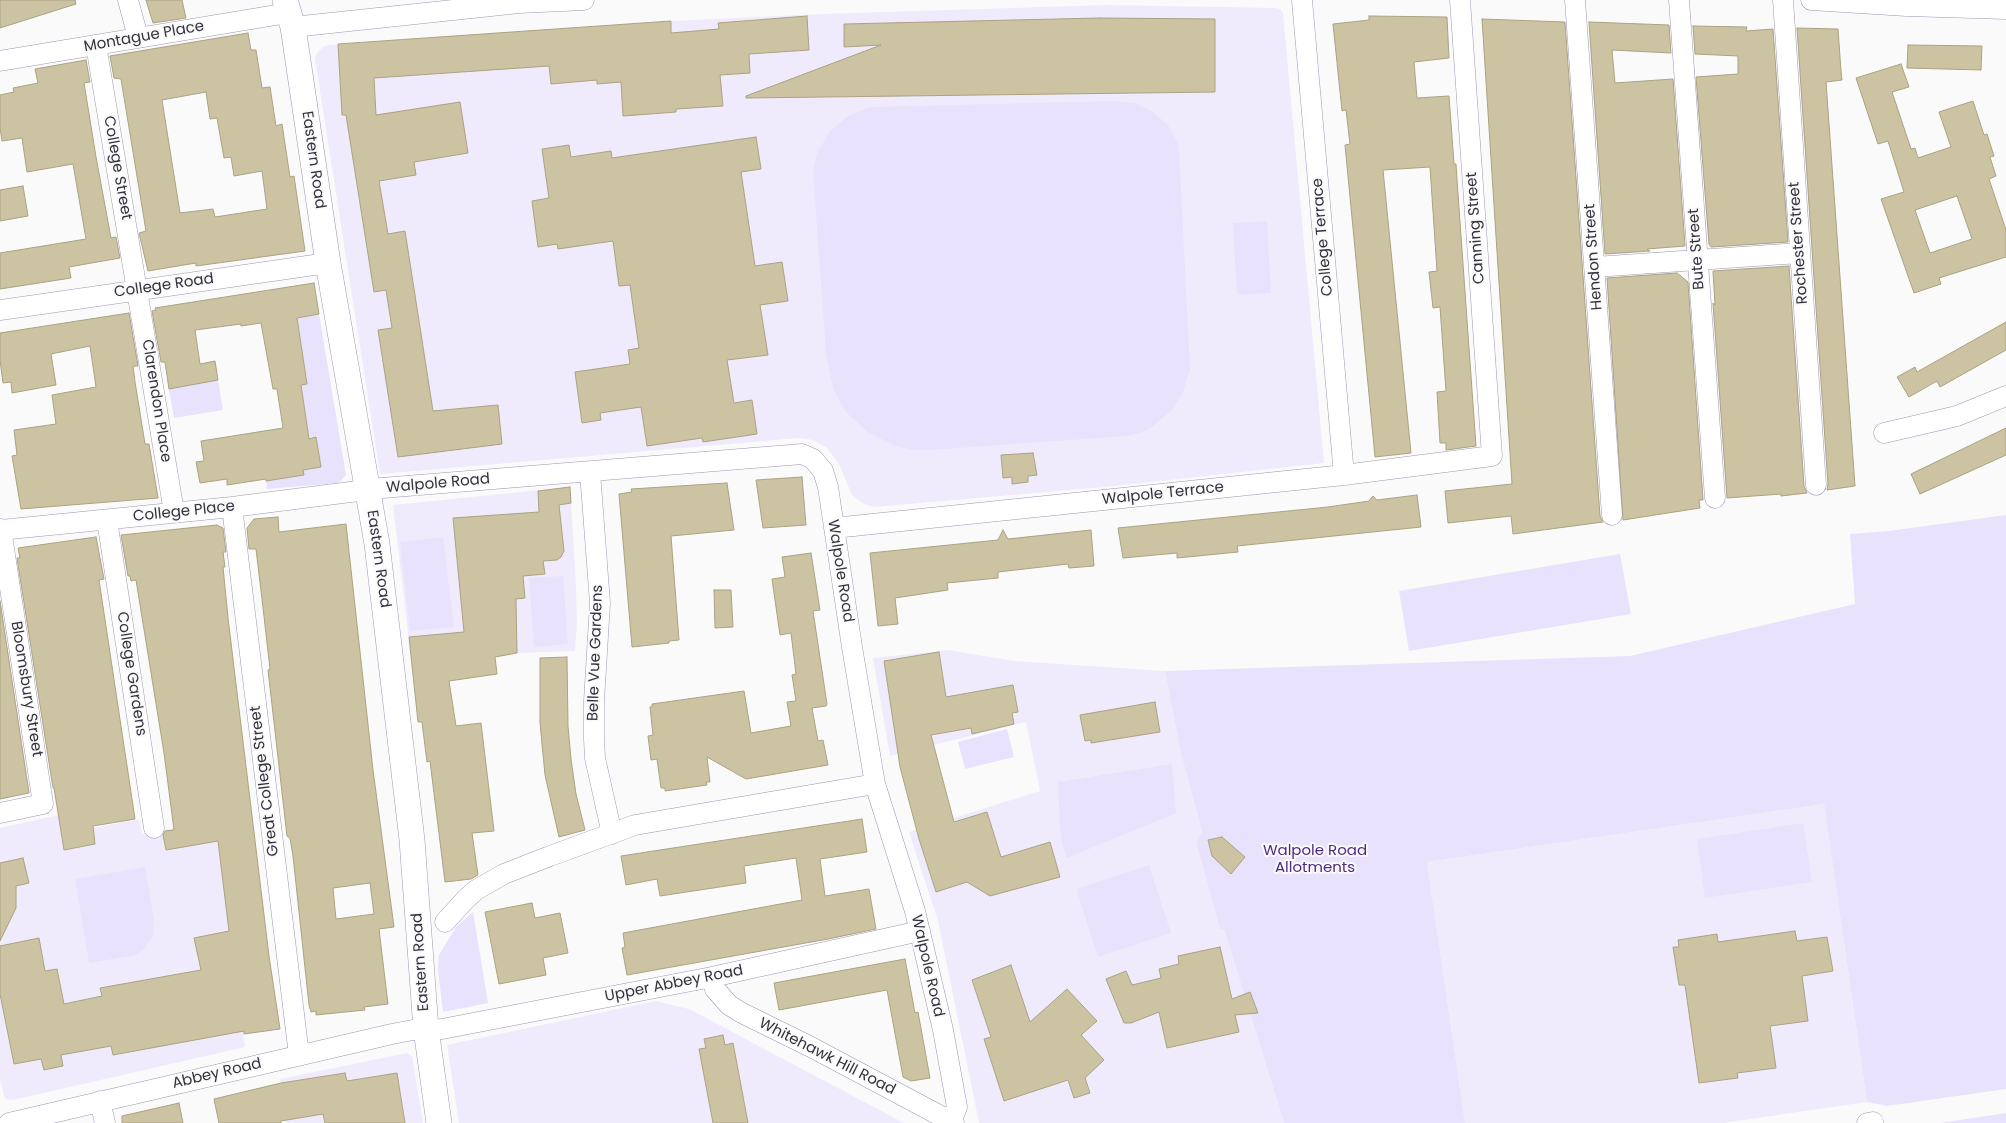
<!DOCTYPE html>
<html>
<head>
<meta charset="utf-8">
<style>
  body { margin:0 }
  canvas { display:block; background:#fafafa }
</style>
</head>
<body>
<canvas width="2006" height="1123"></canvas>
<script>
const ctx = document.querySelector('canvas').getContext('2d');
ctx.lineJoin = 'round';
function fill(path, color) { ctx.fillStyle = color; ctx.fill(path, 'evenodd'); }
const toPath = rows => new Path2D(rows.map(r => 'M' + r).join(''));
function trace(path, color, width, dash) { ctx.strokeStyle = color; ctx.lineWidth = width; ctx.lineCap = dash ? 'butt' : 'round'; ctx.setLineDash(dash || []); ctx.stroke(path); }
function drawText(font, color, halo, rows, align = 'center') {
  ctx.font = font + ' Poppins,sans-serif'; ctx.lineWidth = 4; ctx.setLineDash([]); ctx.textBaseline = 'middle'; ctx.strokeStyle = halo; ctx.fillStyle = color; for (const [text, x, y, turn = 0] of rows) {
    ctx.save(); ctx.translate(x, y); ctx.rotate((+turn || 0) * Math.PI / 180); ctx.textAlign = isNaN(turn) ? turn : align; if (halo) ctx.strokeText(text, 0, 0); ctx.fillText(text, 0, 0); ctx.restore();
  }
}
const built = toPath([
  [1107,5,1276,8,1280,9,1283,13,1324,463,1105,487,874,507,864,504,852,495,838,462,826,447,813,440,799,438,380,474,315,59,317,53,324,46,329,45,671,21,821,14],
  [570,487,576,587,577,623,575,651,518,653,495,657,414,684,393,505],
  [948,650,1014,661,1165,671,1181,754,1202,833,1196,842,1220,929,1224,929,1284,1123,979,1123,938,921,909,832,1040,791,1026,722,890,756,873,658],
  [1824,804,1867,1102,1723,1123,1465,1123,1427,862],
  [59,815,64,850,95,844,93,828,139,819,142,834,215,820,245,1047,13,1100,6,1099,4,1096,0,1078,0,828],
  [656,1001,689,1009,904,1123,459,1123,447,1045],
  [407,1053,412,1056,423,1123,287,1123,280,1079]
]);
const green = toPath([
  [1113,101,1135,103,1153,112,1168,125,1177,141,1179,149,1190,369,1183,392,1172,410,1153,426,1143,432,1127,436,930,450,913,450,895,446,869,433,847,413,840,402,833,388,826,353,813,172,817,153,830,131,848,116,870,107],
  [1267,221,1271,293,1237,295,1233,223],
  [319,314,346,475,338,483,267,489,266,481,304,475,303,470,316,437,309,439,301,385,307,383,295,318],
  [218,380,223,410,174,418,169,389],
  [2006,515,2006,1089,1887,1106,1867,1102,1824,804,1427,862,1465,1123,1284,1123,1224,929,1220,929,1196,842,1202,832,1181,754,1165,671,1630,656,1855,604,1850,534,1889,531],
  [443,537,454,627,410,631,400,542],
  [1620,554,1631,614,1409,651,1399,591],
  [563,576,568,644,534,647,529,578],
  [1007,729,1014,757,965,769,958,742],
  [1172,764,1176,813,1067,858,1062,845,1060,829,1058,782],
  [1803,823,1812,882,1705,898,1697,839],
  [1149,865,1171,933,1098,957,1076,889],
  [145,867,154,920,153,935,150,940,144,949,136,955,89,963,75,879],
  [473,912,488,1003,443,1012,438,970,439,955,456,927],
  [2006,1113,2006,1123,1940,1123]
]);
const building = toPath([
  [0,0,75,0,76,4,0,28,0,0],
  [146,0,182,0,186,18,153,23,146,0],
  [807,16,809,50,749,54,750,73,720,75,723,106,676,109,676,112,623,116,621,82,597,84,597,80,551,84,549,66,374,78,376,115,460,102,468,153,414,162,416,175,379,181,388,234,405,231,433,411,498,405,502,444,398,457,378,330,392,328,386,290,374,292,346,115,342,115,338,44,671,21,671,33,719,29,718,23,807,16],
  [1369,16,1447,17,1449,58,1414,62,1417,98,1449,96,1454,164,1456,164,1457,180,1476,446,1446,450,1446,443,1440,443,1437,392,1446,391,1440,307,1433,308,1429,272,1437,271,1430,167,1383,170,1411,453,1375,457,1345,145,1350,144,1346,110,1342,111,1333,24,1369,20,1369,16],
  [1099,18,1215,19,1215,92,746,98,746,96,881,45,844,47,844,24,1099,18],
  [1482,19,1565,22,1600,516,1603,522,1513,534,1511,516,1448,523,1445,491,1512,484,1482,19],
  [1589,22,1669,25,1671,53,1612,50,1615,83,1673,79,1685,246,1647,249,1650,251,1605,254,1589,22],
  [1693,26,1747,27,1746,31,1773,29,1788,242,1711,247,1709,244,1696,77,1738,74,1738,56,1695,54,1693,26],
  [1797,28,1838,29,1841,71,1842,80,1826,82,1855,486,1827,490,1828,484,1797,28],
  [248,33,251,50,256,50,262,88,270,87,276,126,282,124,290,177,294,176,305,251,196,266,196,263,148,271,139,233,146,231,121,79,114,78,110,56,248,33],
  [206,92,210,119,217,118,224,158,231,157,234,176,262,171,267,209,215,217,213,209,180,213,162,100,206,92],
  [1908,45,1982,46,1981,70,1907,68,1908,45],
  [86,60,90,82,84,83,96,157,111,238,116,237,120,258,69,267,71,278,0,289,0,253,86,239,73,164,27,172,22,138,2,141,0,128,0,95,14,92,13,88,38,83,35,69,86,60],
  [1901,64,1909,87,1892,92,1911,149,1915,148,1918,158,1951,147,1939,112,1973,101,1984,135,1987,134,1994,156,1990,157,1996,176,1989,179,2006,230,2006,257,1939,278,1941,284,1914,293,1881,199,1904,192,1888,141,1878,144,1856,78,1901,64],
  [1957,196,1972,239,1930,253,1915,210,1957,196],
  [756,137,761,169,741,172,755,266,782,262,788,301,760,305,768,355,727,360,734,403,752,400,757,434,703,442,702,438,647,446,641,407,600,413,601,420,582,423,575,372,630,364,628,350,639,348,630,285,619,286,613,241,558,249,557,244,538,247,532,201,549,198,542,149,569,145,571,157,611,151,612,158,756,137],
  [23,186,28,216,0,221,0,190,23,186],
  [1789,266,1804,486,1807,493,1781,496,1781,494,1727,498,1713,303,1715,305,1713,271,1789,266],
  [1677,273,1688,282,1703,500,1699,500,1700,508,1623,520,1607,278,1677,273],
  [314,283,319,314,297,318,307,384,301,385,309,439,316,437,321,467,303,470,304,475,266,481,266,479,227,485,227,479,200,483,196,462,204,461,201,441,283,428,277,389,273,389,261,323,241,326,241,324,195,330,200,364,215,361,218,380,169,389,165,362,161,362,152,311,156,310,155,308,314,283],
  [129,313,138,366,133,366,135,382,145,444,149,444,158,498,21,509,12,456,17,455,14,430,56,424,52,395,96,387,90,346,51,354,56,385,12,393,11,382,3,383,0,360,0,333,129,313],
  [2006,322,2006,350,1940,387,1937,381,1909,397,1897,377,1915,367,1917,372,2006,322],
  [2006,428,2006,455,1920,494,1911,474,2006,428],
  [1033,453,1037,475,1028,476,1028,482,1012,484,1012,477,1003,478,1001,455,1033,453],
  [802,477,806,525,763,528,756,480,802,477],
  [727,483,734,530,671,536,679,640,669,641,669,643,632,647,619,494,632,492,631,489,727,483],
  [570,487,571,503,559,505,564,551,561,557,557,560,543,561,545,574,523,576,525,598,516,599,517,653,495,657,497,674,449,681,456,726,481,723,494,831,472,833,478,875,471,879,445,882,430,761,427,762,422,722,418,722,409,637,464,632,453,518,539,512,538,491,570,487],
  [1417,495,1421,527,1237,546,1238,552,1177,558,1177,553,1123,558,1118,528,1328,507,1369,501,1373,496,1377,500,1417,495],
  [278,517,279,532,346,524,373,770,394,927,379,929,388,1004,364,1007,365,1010,316,1015,316,1011,311,1012,309,1005,293,856,290,838,287,836,268,670,270,669,262,599,256,549,249,549,247,528,254,519,278,517],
  [370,883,374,914,336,919,333,888,370,883],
  [217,525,223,528,226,552,223,552,225,567,223,567,228,618,269,956,280,1029,244,1034,244,1031,113,1055,111,1046,61,1055,63,1066,44,1070,41,1059,14,1064,0,994,0,946,39,938,45,971,57,969,64,1004,102,996,100,988,201,970,194,938,229,931,218,841,166,850,163,835,165,831,174,830,164,753,136,580,131,581,130,576,128,576,121,535,217,525],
  [1003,530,1008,539,1091,530,1094,566,1069,568,1068,564,998,572,998,578,947,583,948,590,895,598,898,624,878,626,870,553,998,540,1003,530],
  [96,537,104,579,99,580,135,819,93,826,95,844,64,850,54,788,53,788,17,558,20,558,18,548,96,537],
  [811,553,820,610,813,611,827,704,826,706,812,708,818,741,823,740,828,765,746,779,707,757,710,782,706,782,707,785,665,791,665,788,661,788,657,759,651,760,648,736,653,735,650,707,652,707,652,704,744,691,751,733,791,726,787,702,796,701,792,675,796,674,791,633,780,635,772,579,785,577,782,557,811,553],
  [714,590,731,590,733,627,715,628,714,590],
  [0,601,29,793,0,799,0,601],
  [939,652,946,697,1013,685,1018,712,1012,713,1014,724,972,734,971,728,931,735,954,822,987,812,1001,857,1050,842,1060,877,990,896,967,882,936,892,919,839,900,767,884,661,939,652],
  [567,657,568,726,571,759,576,794,585,830,559,837,545,775,540,723,540,658,567,657],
  [1155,702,1160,732,1091,743,1091,740,1085,741,1080,715,1155,702],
  [862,819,867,852,820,859,825,896,869,889,876,929,828,939,627,975,622,948,625,947,623,933,802,900,796,858,744,866,746,883,660,896,657,879,626,885,621,856,862,819],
  [1222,837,1245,857,1231,874,1212,856,1208,840,1222,837],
  [23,858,29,883,16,886,16,908,0,941,0,863,23,858],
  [532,903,535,918,560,913,568,953,543,958,546,975,499,984,485,912,532,903],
  [1795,931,1797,941,1827,937,1833,971,1802,976,1808,1021,1770,1026,1776,1068,1737,1073,1738,1078,1699,1083,1685,985,1679,985,1673,947,1679,947,1678,940,1717,934,1718,942,1795,931],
  [1220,947,1232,999,1250,992,1258,1013,1235,1015,1239,1032,1167,1048,1159,1012,1131,1023,1124,1023,1106,979,1126,971,1132,985,1161,978,1159,969,1179,964,1178,956,1220,947],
  [905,959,915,1013,918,1012,930,1078,911,1081,903,1077,887,990,779,1010,774,983,905,959],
  [1011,965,1030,1022,1067,989,1097,1021,1081,1035,1104,1060,1085,1078,1090,1093,1074,1098,1068,1080,1004,1101,984,1039,991,1037,972,980,1011,965],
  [723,1035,725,1045,733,1043,748,1123,713,1123,699,1049,706,1048,704,1039,723,1035],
  [345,1073,347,1081,397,1073,405,1123,325,1123,323,1114,281,1121,281,1123,219,1123,214,1099,281,1083,345,1073],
  [179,1103,183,1123,122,1123,122,1116,179,1103]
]);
const minor = toPath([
  [128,0,138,37],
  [1302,0,1344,475],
  [1575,0,1612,515],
  [1679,0,1715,498],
  [1783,0,1816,485],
  [1811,0,1907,6,2006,9],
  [293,27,519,3,584,0],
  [96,45,174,512],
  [0,61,288,13],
  [1595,267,1799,253],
  [0,310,328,263],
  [1884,433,1957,416,2006,396],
  [590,472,600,603,594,701,594,739,595,758,612,834],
  [232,507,299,1055],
  [107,520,154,828],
  [834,528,1344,475,1492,456,1460,0],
  [0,530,232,507,382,488,802,454,813,459,823,471,828,487,852,647,875,784,915,911,943,1030,957,1107,951,1122],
  [0,813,43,804,1,529],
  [445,922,465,900,476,890,504,874,550,856,635,825,875,784],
  [712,977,715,989,729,1005,742,1013,811,1047,954,1123],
  [100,1101,105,1123],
  [9,1123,392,1034,413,1030,442,1029,712,977,920,931],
  [1867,1123,1873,1122]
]);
const tertiary = toPath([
  [285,0,293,27,328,263,377,544,412,840,426,1029,439,1123]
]);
const streetNames = [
  ["Montague Place",144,37,-10],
  ["Eastern Road",313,160,82],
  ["College Street",117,168,80],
  ["Canning Street",1476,228,-94],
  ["College Terrace",1323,237,-95],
  ["Rochester Street",1799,243,-94],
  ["Bute Street",1697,249,-94],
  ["Hendon Street",1594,257,-94],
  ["College Road",164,286,-8],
  ["Clarendon Place",156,401,81],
  ["Walpole Road",438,484,-5],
  ["Walpole Terrace",1163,494,-6],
  ["College Place",184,512,-6],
  ["Eastern Road",378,559,82],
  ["Walpole Road",840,571,81],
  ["Belle Vue Gardens",596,653,-88],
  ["College Gardens",131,674,81],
  ["Bloomsbury Street",26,689,81],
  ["Great College Street",265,781,-97],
  ["Eastern Road",421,962,-94],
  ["Walpole Road",927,966,77],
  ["Upper Abbey Road",674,984,-11],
  ["Whitehawk Hill Road",827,1057,27],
  ["Abbey Road",217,1074,-13]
];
const parkNames = [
  ["Walpole Road",1315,851],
  ["Allotments",1315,868]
];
fill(built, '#f0ebfc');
fill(green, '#e9e2fc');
fill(building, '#cbc3a1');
trace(building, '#aaa382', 1);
trace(minor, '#9e95b5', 21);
trace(tertiary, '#9e95b5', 26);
trace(minor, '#fff', 20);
trace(tertiary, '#fff', 25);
drawText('15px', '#34313e', '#fafafa', streetNames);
drawText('15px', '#4e2a83', '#fafafa', parkNames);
</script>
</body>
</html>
